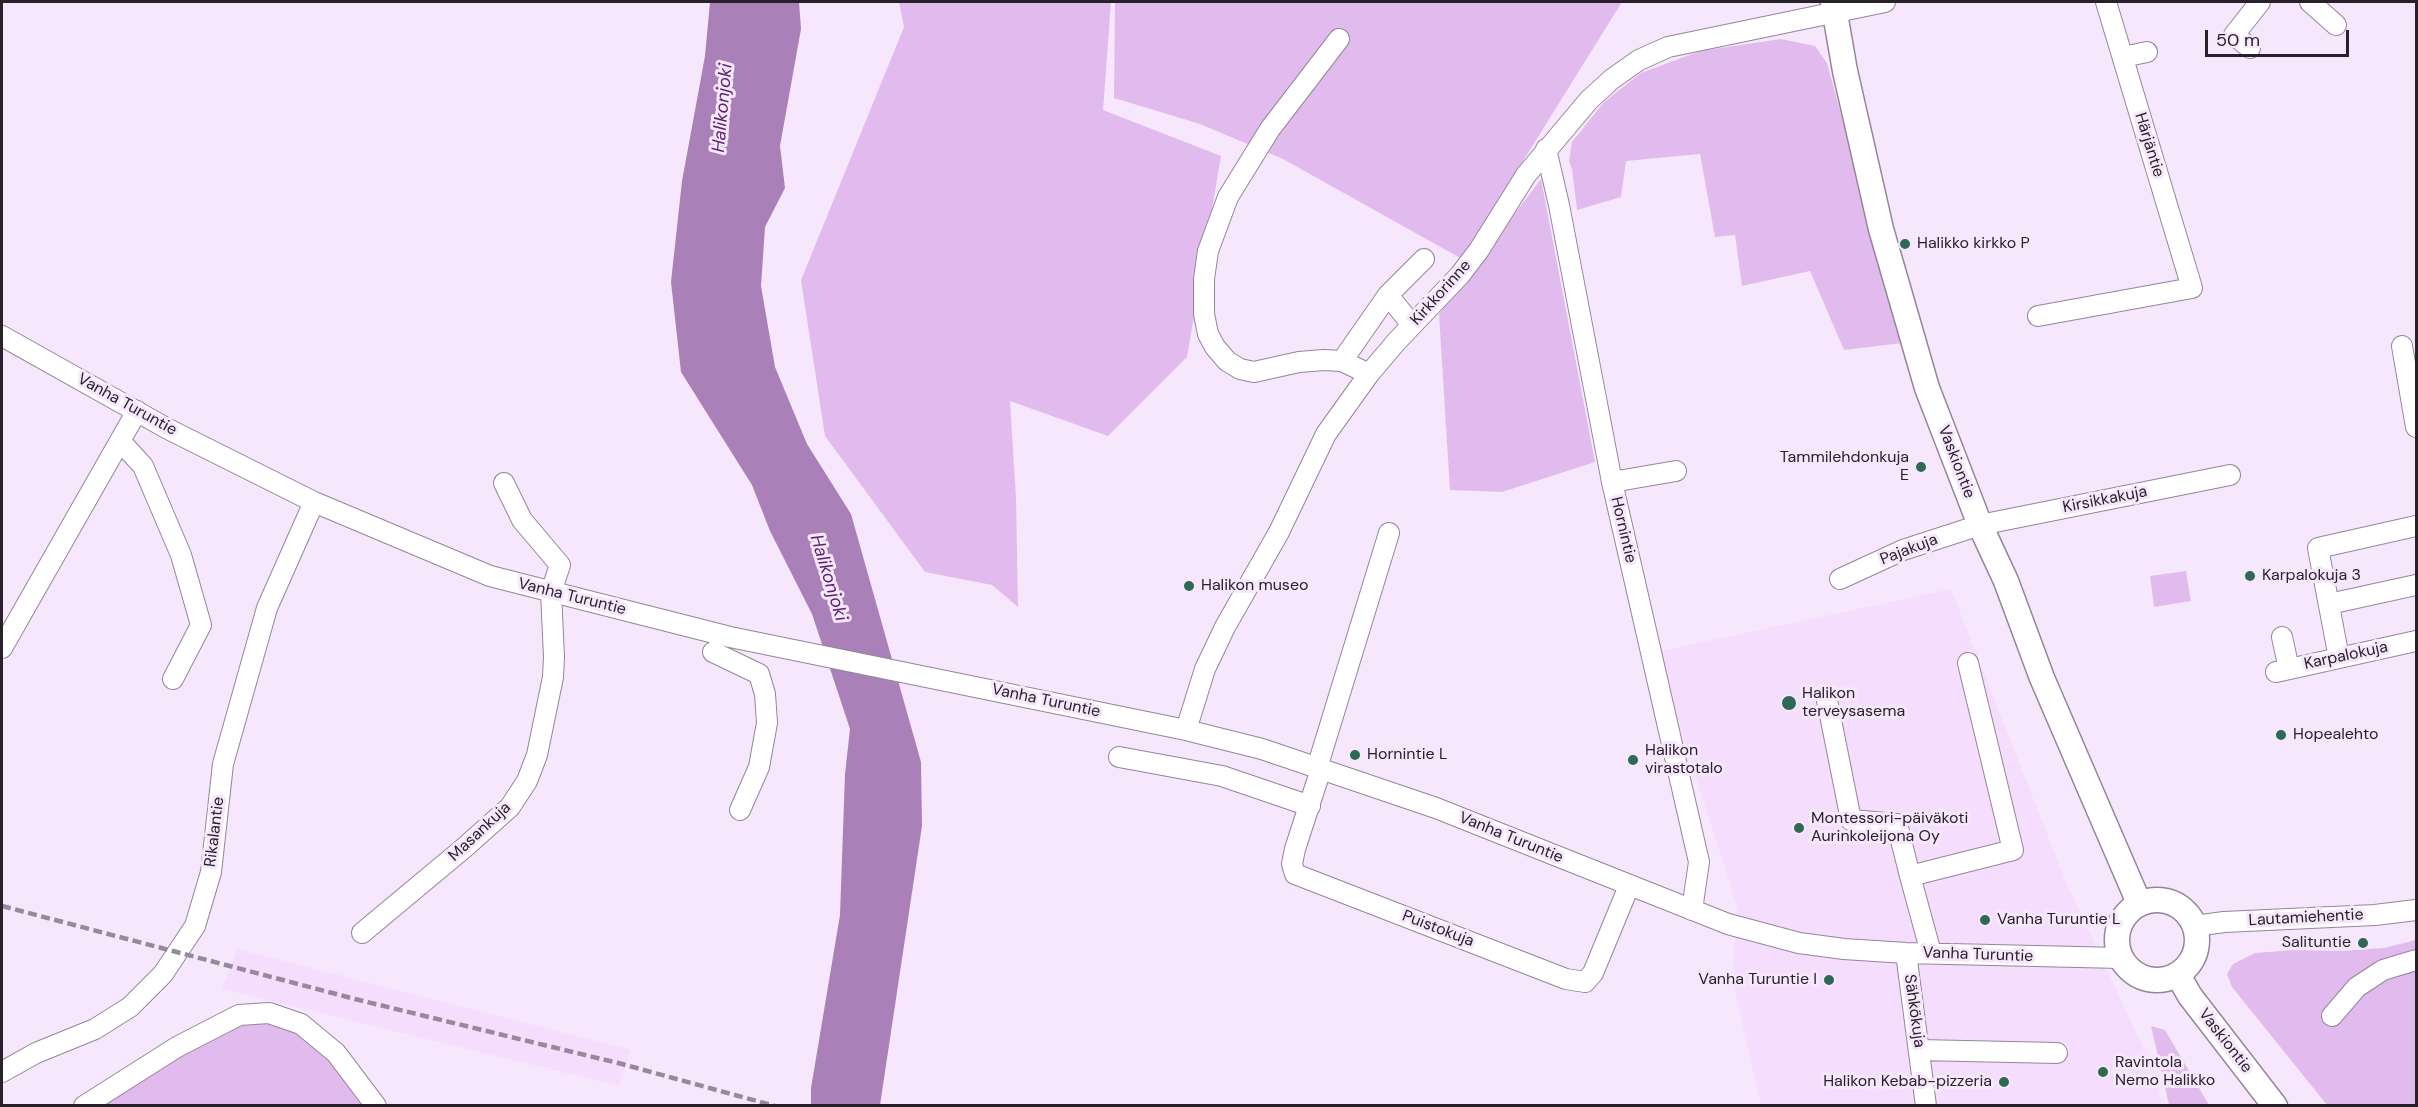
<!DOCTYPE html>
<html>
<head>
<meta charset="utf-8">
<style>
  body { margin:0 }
  #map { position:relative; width:2418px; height:1107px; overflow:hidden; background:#f7e7fc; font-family:"DM Sans",sans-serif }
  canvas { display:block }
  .frame { position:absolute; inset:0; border:3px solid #28212a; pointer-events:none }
  .scale { position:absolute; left:2205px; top:30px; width:144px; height:27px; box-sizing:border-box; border:3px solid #28212a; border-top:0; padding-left:8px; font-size:18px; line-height:21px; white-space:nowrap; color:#28212a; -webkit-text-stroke:4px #f7e7fc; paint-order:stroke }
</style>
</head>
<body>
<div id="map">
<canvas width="2418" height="1107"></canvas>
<div class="frame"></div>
<div class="scale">50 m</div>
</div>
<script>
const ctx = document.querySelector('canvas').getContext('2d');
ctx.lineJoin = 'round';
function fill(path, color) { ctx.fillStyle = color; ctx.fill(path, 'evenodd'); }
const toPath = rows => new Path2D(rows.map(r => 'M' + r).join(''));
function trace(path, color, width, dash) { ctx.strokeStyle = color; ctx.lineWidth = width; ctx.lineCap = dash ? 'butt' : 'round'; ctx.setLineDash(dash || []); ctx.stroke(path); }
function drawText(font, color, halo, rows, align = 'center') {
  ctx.font = font + ' "DM Sans",sans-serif'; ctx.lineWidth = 6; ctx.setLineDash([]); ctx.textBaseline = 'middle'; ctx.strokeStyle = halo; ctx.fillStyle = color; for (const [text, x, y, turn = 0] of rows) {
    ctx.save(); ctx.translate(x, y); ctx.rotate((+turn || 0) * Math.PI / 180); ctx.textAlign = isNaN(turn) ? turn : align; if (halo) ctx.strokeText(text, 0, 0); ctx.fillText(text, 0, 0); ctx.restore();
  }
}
const built = toPath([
  [1951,589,2066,882,2155,1073,2162,1105,1761,1105,1732,979,1737,906,1656,652],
  [237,949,631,1050,619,1086,222,989]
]);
const green = toPath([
  [899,2,1111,2,1103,110,1221,156,1187,357,1108,436,1010,401,1016,497,1018,607,992,585,925,572,825,436,801,280,904,27],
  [1115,2,1622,2,1462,259,1283,159,1200,124,1114,98],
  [1781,39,1815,46,1827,63,1903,343,1844,350,1810,271,1742,286,1735,235,1715,237,1700,154,1626,161,1621,197,1577,210,1572,169,1569,161,1572,142,1604,102,1641,73,1700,51],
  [1541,179,1595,462,1502,492,1450,490,1439,314],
  [2186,571,2191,601,2154,607,2150,576],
  [2416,940,2416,1105,2327,1105,2232,987,2227,974,2233,964,2255,953,2294,950,2341,951,2384,948],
  [273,1022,293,1027,332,1059,370,1106,88,1106,229,1025],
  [2151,1026,2165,1030,2209,1105,2169,1105]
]);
const water = toPath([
  [710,2,799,2,801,29,780,146,785,188,765,227,761,286,775,367,807,444,851,514,921,762,922,826,880,1105,811,1105,811,1088,840,915,845,774,850,729,812,614,770,531,752,485,681,372,671,282,682,181,705,56]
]);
const minor = toPath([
  [2310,2,2336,25],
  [1339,39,1270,129,1228,197,1208,251,1204,279,1204,314,1208,334,1215,347,1227,361,1240,369,1254,372,1299,362,1324,360,1342,361,1369,374],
  [2250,48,2234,35,2260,2],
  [2123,57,2147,52],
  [1546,149,1559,205,1612,482,1699,862,1692,910],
  [1388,295,1412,325],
  [2038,316,2192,288,2106,2],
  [2,336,168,429,314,502,490,576,730,637,1186,730,1262,749,1436,808,1728,924,1799,943,1844,949,1906,953,2121,958],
  [2402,346,2416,427],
  [1342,361,1388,295,1424,259],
  [121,442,143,466,181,555,201,625,173,679],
  [1612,482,1676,471],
  [1840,579,1903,550,1980,525,2230,475],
  [2329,604,2416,585],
  [2282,637,2289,669],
  [2,648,137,411],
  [713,652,759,674,765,694,767,723,759,767,740,810],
  [2339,658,2318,548,2416,526],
  [2276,672,2416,641],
  [1827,700,1851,820,1897,824,1910,876],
  [1186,730,1205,669,1225,627,1279,532,1326,434,1369,374,1397,341,1460,275,1479,250,1526,175,1589,100,1612,79,1639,60,1668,47,1885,2],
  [1119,757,1222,776,1310,806],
  [1317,768,1389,533],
  [1321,769,1295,849,1292,864,1295,874,1566,979,1585,982,1593,973,1629,886],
  [2195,926,2224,922,2375,915,2416,910],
  [362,933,464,848,510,807,527,781,537,755,553,677,554,657,551,592,560,565,522,520,504,483],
  [1906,953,1926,1106],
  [1931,953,1910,876,2013,850,1968,663],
  [2332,1016,2357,987,2383,970,2416,960],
  [1919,1050,2057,1053],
  [2,1072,36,1053,95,1029,130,1007,163,974,195,926,211,872,223,764,267,608,314,502],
  [84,1106,177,1047,239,1015,269,1013,301,1024,336,1053,376,1106]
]);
const major = toPath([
  [1833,2,1845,71,1881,229,1927,388,1980,525,2006,581,2042,678,2139,903],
  '2117 940a40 40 0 1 1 80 0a40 40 0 1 1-80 0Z',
  [2178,975,2190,996,2275,1106]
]);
const rail = toPath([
  [2,906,355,999,622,1064,775,1106]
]);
const markers = [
  [1905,244,6,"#2d6954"],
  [1921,467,6,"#2d6954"],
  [2250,576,6,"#2d6954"],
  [1189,586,6,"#2d6954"],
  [1789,703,8,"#2d6954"],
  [2281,735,6,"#2d6954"],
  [1355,755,6,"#2d6954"],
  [1633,760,6,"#2d6954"],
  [1799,828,6,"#2d6954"],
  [1985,920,6,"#2d6954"],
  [2363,943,6,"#2d6954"],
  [1829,980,6,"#2d6954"],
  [2103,1072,6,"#2d6954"],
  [2004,1082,6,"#2d6954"]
];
const streetNames = [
  ["Härjäntie",2149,145,73],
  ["Kirkkorinne",1441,293,-48],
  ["Vanha Turuntie",127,405,29],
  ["Vaskiontie",1956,462,69],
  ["Kirsikkakuja",2105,500,-11],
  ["Hornintie",1623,530,77],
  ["Pajakuja",1909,550,-21],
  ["Vanha Turuntie",572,597,14],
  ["Karpalokuja",2346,656,-12],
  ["Vanha Turuntie",1046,701,12],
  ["Rikalantie",215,832,-83],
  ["Masankuja",480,832,-43],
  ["Vanha Turuntie",1511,838,22],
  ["Lautamiehentie",2306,918,-3],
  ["Puistokuja",1438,929,21],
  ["Vanha Turuntie",1978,955,2],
  ["Sähkökuja",1914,1011,82],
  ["Vaskiontie",2225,1041,52]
];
const poiNames = [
  ["Halikko kirkko P",1917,244],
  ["Tammilehdonkuja",1909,458,"right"],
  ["E",1909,476,"right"],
  ["Karpalokuja 3",2262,576],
  ["Halikon museo",1201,586],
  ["Halikon",1802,694],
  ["terveysasema",1802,712],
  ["Hopealehto",2293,735],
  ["Halikon",1645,751],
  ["virastotalo",1645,769],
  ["Hornintie L",1367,755],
  ["Montessori-päiväkoti",1811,819],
  ["Aurinkoleijona Oy",1811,837],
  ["Vanha Turuntie L",1997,920],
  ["Salituntie",2351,943,"right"],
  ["Vanha Turuntie I",1817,980,"right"],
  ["Ravintola",2115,1063],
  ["Nemo Halikko",2115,1081],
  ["Halikon Kebab-pizzeria",1992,1082,"right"]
];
const waterNames = [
  ["Halikonjoki",723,108,-85],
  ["Halikonjoki",828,578,73]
];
fill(built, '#f5ddfd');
fill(green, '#e2bbee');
fill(water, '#aa80b8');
trace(minor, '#96849b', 22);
trace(major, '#96849b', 27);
trace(minor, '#fff', 20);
trace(major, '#fff', 24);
trace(rail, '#968a9a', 4.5, [9, 4.5]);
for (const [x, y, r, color] of markers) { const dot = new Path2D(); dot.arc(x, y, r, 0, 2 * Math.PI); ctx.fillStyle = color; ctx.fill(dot); trace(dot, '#f7e7fc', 2); }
drawText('16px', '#28212a', '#f7e7fc', streetNames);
drawText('16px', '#28212a', '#f7e7fc', poiNames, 'left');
drawText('italic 18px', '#592469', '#f7e7fc', waterNames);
</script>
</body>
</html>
